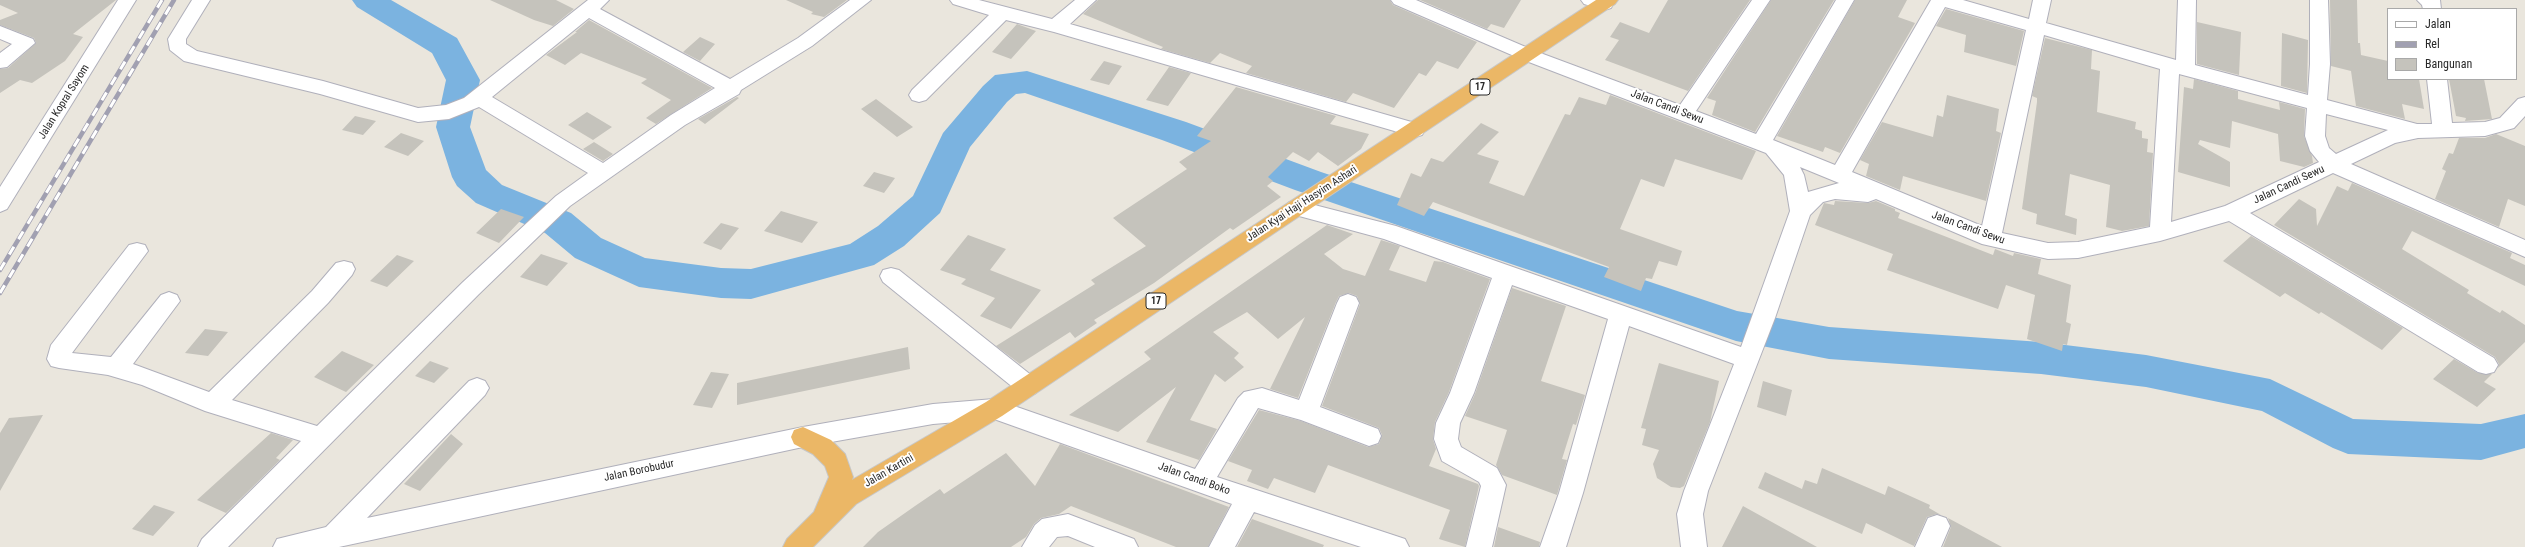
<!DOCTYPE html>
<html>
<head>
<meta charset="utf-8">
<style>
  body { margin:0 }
  #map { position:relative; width:2525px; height:547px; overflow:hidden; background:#eae6dd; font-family:"Roboto Condensed",sans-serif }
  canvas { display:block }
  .legend { position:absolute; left:2387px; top:8px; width:130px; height:72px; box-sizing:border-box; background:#fff; border:1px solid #a9a9a9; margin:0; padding:5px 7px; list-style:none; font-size:12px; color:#292929 }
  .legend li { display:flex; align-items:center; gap:8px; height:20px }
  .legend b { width:20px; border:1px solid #a9a9a9 }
</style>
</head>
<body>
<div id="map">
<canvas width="2525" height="547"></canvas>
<ul class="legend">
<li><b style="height:5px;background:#fff"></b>Jalan</li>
<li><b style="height:5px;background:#a1a0b1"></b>Rel</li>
<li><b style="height:11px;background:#c5c3bc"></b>Bangunan</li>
</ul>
</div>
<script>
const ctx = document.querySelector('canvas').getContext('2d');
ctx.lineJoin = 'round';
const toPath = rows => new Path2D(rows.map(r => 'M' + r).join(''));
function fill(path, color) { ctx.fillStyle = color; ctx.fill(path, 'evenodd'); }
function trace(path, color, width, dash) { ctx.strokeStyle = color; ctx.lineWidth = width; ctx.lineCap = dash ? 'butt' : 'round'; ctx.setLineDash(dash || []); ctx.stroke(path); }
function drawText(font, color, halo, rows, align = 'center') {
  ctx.font = font + ' "Roboto Condensed",sans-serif'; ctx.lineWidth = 4; ctx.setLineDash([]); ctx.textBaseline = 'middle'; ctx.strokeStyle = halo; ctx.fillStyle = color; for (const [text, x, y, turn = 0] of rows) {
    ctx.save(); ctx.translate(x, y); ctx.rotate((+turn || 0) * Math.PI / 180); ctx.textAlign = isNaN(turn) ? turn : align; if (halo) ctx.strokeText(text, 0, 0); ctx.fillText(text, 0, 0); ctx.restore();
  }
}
const river = toPath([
  [352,0,391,0,457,38,480,80,470,127,486,170,502,185,571,213,601,238,645,258,721,268,751,269,850,244,878,226,913,196,943,133,983,86,995,75,1027,71,1186,122,1321,172,1737,311,1829,327,2041,342,2146,355,2270,379,2353,419,2481,424,2525,414,2525,448,2481,460,2348,454,2333,448,2262,411,2146,387,2041,374,1829,359,1736,341,1295,190,1162,140,1025,93,1016,94,1007,102,970,147,940,213,904,246,874,265,751,299,721,298,639,287,575,258,545,233,476,203,457,186,452,177,436,127,446,80,432,53,357,7,352,0]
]);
const building = toPath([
  [0,0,116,0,73,34,83,37,65,61,32,83,20,80,0,93,0,69,8,68,36,43,34,38,0,25,0,20,18,13,0,5],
  [490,0,556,0,574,9,553,26,534,20],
  [786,0,847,0,824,17,811,14,813,12],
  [1098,0,1390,0,1393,5,1477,42,1458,69,1437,61,1426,76,1419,73,1394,108,1353,93,1346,102,1246,73,1252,66,1220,53,1210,63,1161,49,1163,47,1083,14],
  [1420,0,1521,0,1504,28,1491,24,1487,29],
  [1668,0,1750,0,1688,91,1605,60,1619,40,1610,37,1620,22,1649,33],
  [1771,0,1834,0,1755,132,1712,115,1716,101,1707,98],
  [1855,0,1907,0,1898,17,1915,23,1840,153,1825,147,1823,152,1777,136],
  [2330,0,2357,0,2358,43,2360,43,2361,55,2388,61,2388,79,2419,79,2424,109,2402,104,2405,119,2356,106,2351,71,2331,66],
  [1946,9,2024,31,2016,66,1964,52,1966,35,1936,26],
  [589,20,712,88,656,124,646,118,671,100,641,83,647,79,581,53,565,65,546,55,577,32,575,32],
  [2197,22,2241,32,2239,75,2197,64],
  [1017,24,1036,31,1011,59,992,52],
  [2282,33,2308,40,2307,93,2281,86],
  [700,37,715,44,700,61,683,52],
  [2045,38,2092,50,2091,69,2100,71,2097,112,2136,122,2135,129,2142,131,2142,138,2148,139,2147,152,2153,153,2149,226,2122,231,2106,227,2110,185,2070,174,2065,215,2077,219,2076,235,2036,224,2037,214,2022,209,2037,102,2037,98,2032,96],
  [1104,61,1122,66,1109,85,1090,80],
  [1169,67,1191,73,1168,106,1146,100],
  [2194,79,2238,91,2238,99,2280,110,2279,102,2305,109,2304,136,2312,156,2313,163,2304,167,2280,161,2278,134,2232,121,2230,148,2200,140,2198,144,2230,162,2230,187,2178,172,2184,87,2193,89],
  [2449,79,2484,79,2492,119,2465,121,2466,118,2456,116],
  [1236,87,1336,116,1330,124,1369,134,1361,149,1338,166,1318,152,1309,161,1293,152,1268,177,1273,181,1267,186,1281,197,1233,230,1230,228,1154,283,1094,320,1097,323,1075,338,1070,332,1020,364,996,346,1095,284,1091,280,1146,246,1113,218,1187,169,1179,162,1211,141,1197,136],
  [1610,95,1756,151,1742,180,1675,159,1664,187,1641,179,1620,229,1682,251,1677,266,1659,261,1652,279,1646,278,1641,291,1604,277,1609,267,1433,202,1424,216,1397,205,1411,173,1421,177,1431,158,1443,162,1481,123,1499,132,1477,154,1499,161,1489,183,1524,196,1565,114,1570,115,1579,97,1606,105],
  [1947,95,1999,109,1996,131,2001,133,1986,201,1903,176,1900,190,1866,176,1869,164,1860,160,1882,122,1933,137,1937,115,1943,117],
  [737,97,739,98,705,124,698,119],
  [876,99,913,127,897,137,861,109],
  [587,112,612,127,593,140,568,125],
  [355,116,376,121,363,135,342,130],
  [401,133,424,141,408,156,384,147],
  [2496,134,2525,146,2525,206,2508,199,2499,227,2435,199,2446,171,2442,169,2449,153,2453,154,2459,138,2485,138],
  [594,142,613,154,603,161,583,149],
  [874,172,895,178,884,193,863,186],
  [2352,183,2512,253,2510,258,2525,265,2525,286,2412,231,2402,249,2469,290,2467,293,2500,313,2502,310,2525,325,2525,342,2498,368,2499,364,2495,357,2274,225,2299,199,2316,209,2317,226,2337,186,2348,191],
  [1835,201,1868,203,1876,201,1895,209,1895,211,1900,213,1898,218,1993,255,1995,249,2013,256,2014,253,2041,259,2038,274,2071,285,2066,322,2071,324,2067,345,2063,344,2062,351,2027,339,2035,295,2006,285,1998,309,1887,270,1893,254,1815,225,1824,203,1834,205],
  [501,209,524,217,499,243,476,233],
  [781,211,818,222,802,243,764,231],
  [721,223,739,228,721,250,703,243],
  [1327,225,1353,234,1324,254,1343,269,1365,276,1381,240,1400,246,1389,270,1426,282,1434,261,1443,262,1490,279,1449,392,1435,422,1433,439,1436,449,1429,466,1478,484,1479,486,1465,547,1439,539,1450,510,1328,465,1315,493,1274,478,1268,489,1247,481,1252,470,1228,461,1259,410,1301,421,1368,447,1379,444,1382,435,1379,428,1322,406,1360,304,1357,296,1349,293,1339,296,1336,302,1298,398,1270,389,1305,317,1278,339,1247,312,1213,332,1239,353,1234,358,1244,367,1225,382,1215,374,1190,420,1217,429,1199,460,1146,442,1176,387,1118,432,1069,415,1151,359,1144,352],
  [968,235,1006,249,990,270,1041,290,1011,329,980,316,995,298,961,284,966,279,940,270],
  [2251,236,2403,328,2382,350,2321,312,2319,314,2285,293,2280,297,2223,261],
  [541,254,568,263,547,286,520,277],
  [397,255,414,261,387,287,370,281],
  [1512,288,1566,306,1541,381,1585,395,1576,425,1573,424,1562,459,1567,460,1557,495,1502,475,1496,465,1507,430,1465,416,1475,394],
  [205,329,228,332,208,356,185,353],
  [908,347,910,369,737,405,737,383],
  [342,351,374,365,346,392,314,377],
  [2454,359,2478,373,2492,374,2484,382,2496,389,2477,407,2433,379],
  [430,361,449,368,434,383,415,376],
  [1659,363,1719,381,1710,422,1684,486,1680,488,1671,487,1657,478,1653,464,1659,450,1642,445,1646,429,1641,428],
  [711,372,729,374,712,408,693,405],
  [1763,381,1792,390,1786,416,1757,407],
  [43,415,0,491,0,433,9,418],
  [271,433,293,440,276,458,280,460,226,513,197,500],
  [451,434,463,444,420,491,404,484],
  [1060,444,1229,507,1208,547,1176,547,1071,506,1059,514,1041,518,1034,524,1026,537,1011,547,863,547,878,532,915,506,940,489,944,494,1006,453,1035,486],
  [1822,468,1885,495,1888,486,1930,505,1929,508,1941,515,1937,514,1927,517,1914,546,1866,523,1862,534,1758,488,1765,472,1802,489,1805,480,1817,484],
  [154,505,175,512,153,536,132,529],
  [1743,506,1817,547,1722,547],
  [1948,518,2002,547,1943,547,1951,527],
  [1252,519,1324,545,1323,547,1237,547],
  [1498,527,1540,542,1539,547,1494,547]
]);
const minor = toPath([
  [118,0,136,0,7,209,0,212,0,187,118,0],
  [192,0,210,0,186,39,186,44,197,51,323,81,418,108,446,105,464,98,588,0,609,0,600,9,730,79,798,38,850,0,871,0,812,46,741,90,739,94,685,125,570,206,479,294,228,547,198,547,202,539,301,441,205,411,142,385,108,375,59,368,51,366,47,359,51,345,129,245,137,243,145,245,148,251,72,353,111,357,161,295,169,292,177,295,180,301,133,364,209,392,312,291,336,263,344,261,352,263,355,269,352,275,328,303,232,400,317,426,463,282,556,196,588,173,479,107,449,119,418,122,320,94,184,61,170,50,168,39,192,0],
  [589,18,715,88,671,115,603,163,492,97,589,18],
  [950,0,979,0,1052,19,1075,0,1096,0,1070,24,1422,125,1425,130,1422,135,1415,137,1054,32,1006,20,926,100,919,102,912,100,909,95,912,90,989,15,953,4,950,0],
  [1391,0,1416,0,1535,51,1680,105,1752,0,1770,0,1696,111,1756,134,1836,0,1854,0,1773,140,1835,165,1931,0,1963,0,2029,19,2033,0,2051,0,2046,23,2176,60,2178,0,2196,0,2195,65,2308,95,2310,64,2310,0,2328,0,2330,64,2327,100,2417,124,2432,124,2427,79,2447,79,2452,123,2485,122,2500,118,2518,99,2525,97,2525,116,2514,128,2485,136,2418,138,2395,143,2351,164,2525,240,2525,257,2333,173,2250,213,2494,358,2498,365,2494,372,2486,374,2478,372,2229,221,2160,241,2078,258,2048,259,1982,244,1876,199,1868,202,1835,199,1823,202,1810,215,1775,318,1708,491,1703,514,1707,547,1681,547,1677,514,1684,491,1734,364,1629,326,1583,493,1566,547,1540,547,1559,493,1608,319,1512,285,1474,393,1460,423,1458,439,1461,447,1497,468,1506,485,1492,547,1466,547,1481,486,1479,482,1442,461,1434,439,1436,423,1450,393,1492,278,1384,239,1288,213,1284,208,1288,203,1295,200,1396,226,1741,347,1790,211,1784,175,1766,153,1521,59,1394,4,1391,0],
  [1945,7,2026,30,1982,226,1852,172,1945,7],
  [2044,35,2160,69,2150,227,2078,242,2048,243,2002,233,2044,35],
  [2179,74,2307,108,2305,136,2310,151,2319,162,2225,206,2171,222,2179,74],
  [2326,114,2388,130,2336,154,2329,148,2325,136,2326,114],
  [1800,167,1839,183,1808,192,1804,175,1800,167],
  [1581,0,1611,0,1613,4,1611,8,1604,10,1584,4,1581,0],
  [2417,0,2440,0,2441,9,2423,9,2422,5,2417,0],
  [0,26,33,39,35,43,7,67,0,68,0,53,12,44,0,39,0,26],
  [891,268,899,270,1036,379,1040,386,1036,393,1028,396,1020,393,883,282,880,276,883,270,891,268],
  [1348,294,1356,297,1359,303,1320,407,1378,429,1381,436,1378,443,1369,446,1301,420,1258,408,1217,477,1396,536,1405,539,1409,547,1361,547,1254,512,1235,547,1209,547,1232,504,994,419,933,424,803,447,339,547,273,547,277,539,326,527,469,381,477,378,485,381,489,388,485,395,367,518,803,427,933,404,994,399,1195,469,1238,398,1244,392,1262,388,1299,400,1337,303,1340,297,1348,294],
  [1068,514,1134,539,1138,547,1095,547,1068,536,1057,537,1049,547,1022,547,1035,525,1042,519,1068,514],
  [1937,515,1946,518,1950,526,1941,547,1915,547,1928,518,1937,515]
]);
const highway = toPath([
  [1596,0,1618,0,1615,4,1002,416,856,504,813,547,783,547,787,539,814,512,829,477,825,466,813,454,794,444,791,437,794,430,803,427,831,440,845,454,853,477,852,480,986,402,1596,0]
]);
const rail = toPath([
  [0,270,162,0],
  [0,293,174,0]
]);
const shields = [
  [1480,87,20],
  [1156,301,20]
];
const shieldNames = [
  ["17",1480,87],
  ["17",1156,301]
];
const streetNames = [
  ["Jalan Kopral Sayom",64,102,-58],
  ["Jalan Candi Sewu",1667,107,21],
  ["Jalan Candi Sewu",2289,185,-25],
  ["Jalan Kyai Haji Hasyim Ashari",1302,204,-33],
  ["Jalan Candi Sewu",1968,228,20],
  ["Jalan Borobudur",639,471,-12],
  ["Jalan Kartini",889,471,-30],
  ["Jalan Candi Boko",1194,479,20]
];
fill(river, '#7bb3e0');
fill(building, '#c5c3bc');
trace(minor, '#b0b0bb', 2);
trace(highway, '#c7c7c7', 2);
fill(minor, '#fff');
fill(highway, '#ebb766');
trace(rail, '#a1a0b1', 4.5);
trace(rail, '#fff', 3, [9]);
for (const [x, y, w] of shields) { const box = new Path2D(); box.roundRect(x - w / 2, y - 8, w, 16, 3); ctx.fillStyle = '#fff'; ctx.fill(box); trace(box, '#292929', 1); }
drawText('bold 10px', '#292929', null, shieldNames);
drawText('11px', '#292929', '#fff', streetNames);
</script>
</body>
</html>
